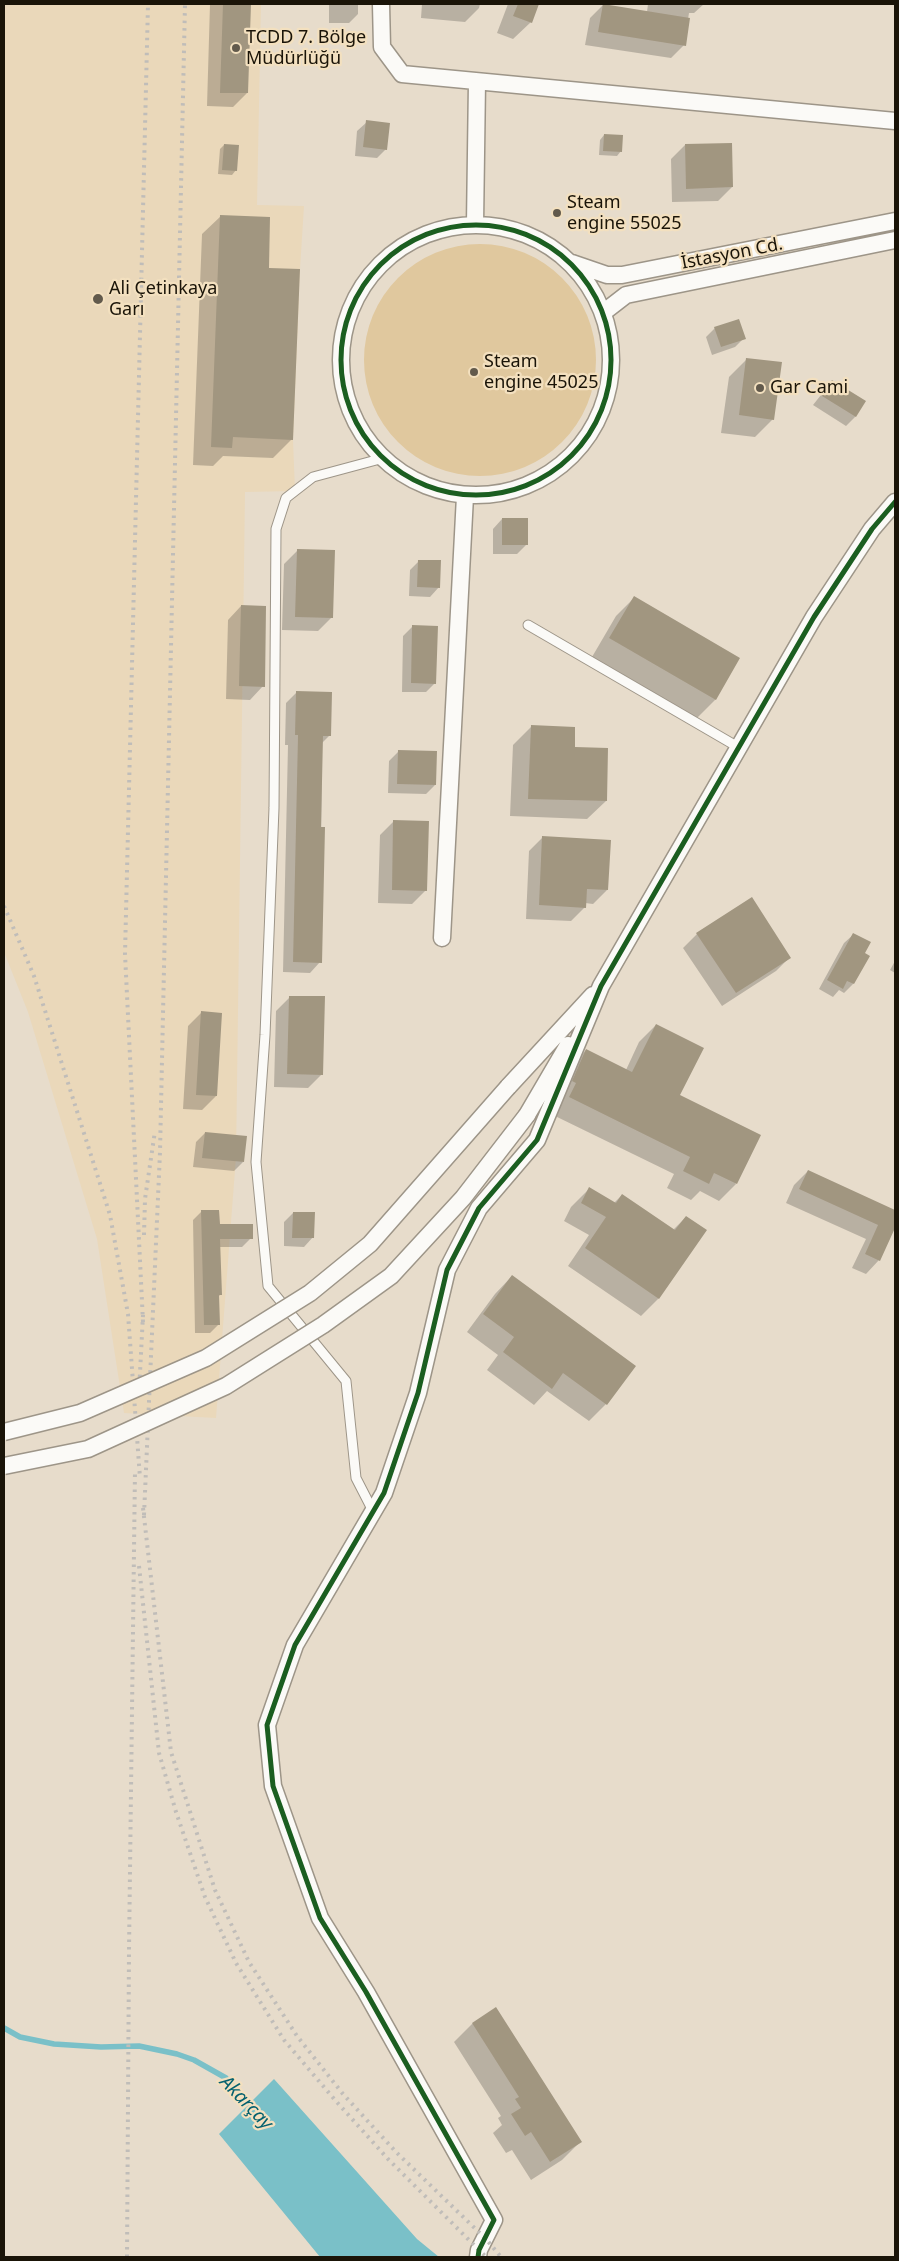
<!DOCTYPE html>
<html>
<head>
<meta charset="utf-8">
<style>
  body { margin:0 }
  #map { position:relative; width:899px; height:2261px; overflow:hidden; background:#e7dccb; font-family:"Noto Sans",sans-serif }
  canvas { display:block }
  .frame { position:absolute; inset:0; border:5px solid #1a1408; pointer-events:none }
</style>
</head>
<body>
<div id="map">
<canvas width="899" height="2261"></canvas>
<div class="frame"></div>
</div>
<script>
const ctx = document.querySelector('canvas').getContext('2d');
ctx.lineJoin = 'round';
function fill(path, color) { ctx.fillStyle = color; ctx.fill(path, 'evenodd'); }
const toPath = rows => new Path2D(rows.map(r => 'M' + r).join(''));
function trace(path, color, width, dash) { ctx.strokeStyle = color; ctx.lineWidth = width; ctx.lineCap = dash ? 'butt' : 'round'; ctx.setLineDash(dash || []); ctx.stroke(path); }
function drawText(font, color, halo, rows, align = 'center') {
  ctx.font = font + ' "Noto Sans",sans-serif'; ctx.lineWidth = 4.5; ctx.setLineDash([]); ctx.textBaseline = 'middle'; ctx.strokeStyle = halo; ctx.fillStyle = color; for (const [text, x, y, turn = 0] of rows) {
    ctx.save(); ctx.translate(x, y); ctx.rotate((+turn || 0) * Math.PI / 180); ctx.textAlign = isNaN(turn) ? turn : align; if (halo) ctx.strokeText(text, 0, 0); ctx.fillText(text, 0, 0); ctx.restore();
  }
}
const built = toPath([
  [4,4,261,4,257,205,304,206,300,269,293,440,295,491,245,492,236,1157,216,1418,124,1413,97,1239,28,1012,4,952]
]);
const green = toPath([
  '364 360a116 116 0 1 1 232 0a116 116 0 1 1-232 0Z'
]);
const water = toPath([
  [274,2079,417,2239,439,2257,320,2257,219,2134]
]);
const shadow = toPath([
  [210,4,249,4,247,93,233,107,207,106],
  [329,4,358,4,358,14,349,23,329,23],
  [422,4,480,4,479,8,465,22,421,18],
  [508,4,538,4,531,22,513,39,497,33],
  [648,4,704,4,694,13,689,13,684,45,671,58,585,45,590,18,603,5,647,12],
  [367,122,386,149,377,158,355,156,357,131],
  [604,135,621,151,617,156,599,155,600,140],
  [224,145,236,170,232,175,218,174,220,149],
  [685,145,732,187,718,201,672,202,671,159],
  [221,216,267,269,292,439,273,458,223,456,213,466,193,465,202,234],
  [715,328,744,338,735,347,712,355,706,337],
  [747,359,773,419,755,437,721,433,729,377],
  [832,381,864,402,855,417,846,426,813,405],
  [502,519,526,545,517,554,493,554,493,529],
  [297,551,332,617,318,631,282,630,284,564],
  [419,561,439,587,430,597,409,596,410,570],
  [634,598,738,659,715,700,697,718,592,657,616,616],
  [241,606,263,686,250,700,226,699,228,620],
  [413,626,435,683,426,692,402,692,403,636],
  [297,692,330,735,322,743,320,962,310,973,283,972,288,745,285,745,286,703],
  [531,727,573,748,606,801,587,819,510,816,513,745],
  [398,752,435,785,426,794,388,793,389,761],
  [394,821,426,890,412,904,378,903,380,835],
  [543,837,607,890,593,904,585,903,585,907,571,921,526,919,529,851],
  [697,934,790,957,776,971,722,1006,683,948],
  [854,934,853,984,844,993,839,990,833,997,819,989,844,943],
  [895,961,895,973,890,970],
  [290,997,322,1074,308,1088,274,1087,276,1011],
  [202,1012,216,1096,202,1110,183,1109,188,1026],
  [656,1025,678,1096,736,1184,719,1201,700,1191,691,1200,667,1188,674,1174,553,1115,569,1067,586,1050,626,1070,639,1042],
  [205,1133,243,1162,234,1171,193,1167,196,1142],
  [808,1171,895,1211,895,1225,879,1260,866,1274,852,1268,866,1239,786,1203,794,1185],
  [589,1189,614,1203,622,1195,673,1230,686,1217,658,1299,641,1316,568,1266,589,1235,564,1221,571,1207],
  [202,1211,218,1225,251,1238,242,1247,219,1247,220,1295,218,1297,219,1324,210,1333,195,1333,193,1220],
  [293,1213,313,1237,304,1247,284,1246,284,1222],
  [512,1276,634,1366,606,1404,589,1421,547,1391,534,1405,487,1370,498,1355,467,1332,495,1294],
  [496,2009,580,2142,562,2160,531,2180,512,2150,506,2153,493,2133,502,2125,498,2118,501,2116,454,2042,472,2024]
]);
const stream = toPath([
  [4,2028,20,2037,54,2044,101,2047,139,2046,177,2054,194,2060,226,2078,254,2110]
]);
const building = toPath([
  [223,4,251,4,248,93,220,93],
  [518,4,539,4,532,23,513,16],
  [603,4,690,18,686,46,598,32],
  [366,120,390,123,387,150,363,147],
  [604,134,623,135,622,152,603,151],
  [732,143,733,187,686,189,685,144],
  [224,144,239,145,237,171,222,170],
  [220,215,270,217,269,268,300,269,293,440,233,437,232,448,211,447],
  [739,319,746,339,721,347,714,327],
  [746,358,782,362,774,420,739,415],
  [832,380,866,401,856,417,822,396],
  [502,518,528,518,528,545,502,545],
  [297,549,335,550,333,618,295,617],
  [418,560,441,560,440,588,417,587],
  [634,596,740,658,716,700,609,638],
  [241,605,266,606,265,687,239,686],
  [412,625,438,626,436,684,411,683],
  [296,691,332,692,331,736,323,736,321,827,325,827,322,963,293,962,298,735,295,735],
  [531,725,575,727,575,747,608,748,607,801,528,799],
  [398,750,437,751,436,785,397,784],
  [393,820,429,821,427,891,392,890],
  [542,836,611,840,608,890,587,889,586,908,539,905],
  [752,897,791,958,736,993,696,933],
  [853,933,871,942,865,953,870,956,854,984,847,981,843,989,827,980],
  [289,996,325,996,323,1075,287,1074],
  [201,1011,222,1013,217,1096,196,1095],
  [656,1024,704,1048,680,1095,761,1135,737,1184,714,1173,709,1184,683,1171,690,1157,569,1097,576,1083,572,1081,586,1049,632,1072],
  [205,1132,247,1136,244,1162,202,1158],
  [808,1170,895,1210,895,1228,880,1261,865,1254,878,1225,799,1189],
  [589,1187,616,1203,622,1194,675,1230,686,1216,707,1230,659,1299,585,1248,606,1217,581,1203],
  [201,1210,219,1210,220,1224,253,1224,253,1239,220,1239,222,1295,219,1295,220,1325,204,1325],
  [293,1212,315,1212,314,1238,292,1238],
  [512,1275,636,1366,607,1405,563,1373,552,1389,503,1352,514,1337,483,1314],
  [496,2007,582,2142,550,2162,531,2132,525,2136,511,2114,521,2108,515,2099,519,2097,472,2023]
]);
const lane = toPath([
  [528,625,738,747],
  [373,1511,356,1478,346,1381,268,1286,256,1162,265,1035,274,808,276,529,286,498,313,477,380,459]
]);
const street = toPath([
  [381,4,382,47,402,74,895,121],
  [475,224,477,82],
  '341 360a135 135 0 1 1 270 0a135 135 0 1 1-270 0Z',
  [572,263,607,275,622,275,895,221],
  [604,312,626,295,895,240],
  [442,938,465,496],
  [508,1087,593,995],
  [527,1115,568,1045],
  [478,2257,479,2250,494,2220,366,1992,320,1918,273,1786,267,1725,295,1645,384,1493,418,1393,447,1270,479,1208,537,1140,601,986,814,617,872,529,895,502]
]);
const rail = toPath([
  [4,906,34,976,110,1215,128,1314,140,1478],
  [144,1235,145,1199,155,1131],
  [143,1322,125,954,148,4],
  [139,1392,143,1315],
  [143,1508,171,1752,215,1890,249,1962,297,2036,343,2094,396,2152,486,2239,501,2257],
  [144,1515,160,1152,185,4],
  [139,1566,159,1753,176,1812,205,1897,236,1963,284,2040,335,2100,388,2159,486,2257],
  [127,2257,129,1951,135,1470]
]);
const streetBridge = toPath([
  [4,1432,80,1413,206,1358,310,1293,370,1244,508,1087],
  [4,1466,88,1449,226,1386,323,1325,391,1276,463,1198,527,1115]
]);
const cycleway = toPath([
  '341 360a135 135 0 1 1 270 0a135 135 0 1 1-270 0Z',
  [478,2257,479,2250,494,2220,366,1992,320,1918,273,1786,267,1725,295,1645,384,1493,418,1393,447,1270,479,1208,537,1140,601,986,814,617,872,529,895,502]
]);
const markers = [
  [236,48,5,"#625a4c"],
  [557,213,5,"#625a4c"],
  [98,299,6,"#625a4c"],
  [474,372,5,"#625a4c"],
  [760,388,5,"#625a4c"]
];
const poiNames = [
  ["TCDD 7. Bölge",246,38],
  ["Müdürlüğü",246,59],
  ["Steam",567,203],
  ["engine 55025",567,224],
  ["Ali Çetinkaya",109,289],
  ["Garı",109,310],
  ["Steam",484,362],
  ["engine 45025",484,383],
  ["Gar Cami",770,388]
];
const streetNames = [
  ["İstasyon Cd.",732,254,-11]
];
const waterNames = [
  ["Akarçay",246,2103,46]
];
fill(built, '#ead8ba');
fill(green, '#e0c89e');
fill(water, '#7ac0c8');
fill(shadow, '#0003');
trace(stream, '#7ac0c8', 5.5);
fill(building, '#a19680');
trace(lane, '#9d9588', 11);
trace(street, '#9d9588', 19);
trace(lane, '#fbfaf7', 9);
trace(street, '#fbfaf7', 16);
trace(rail, '#c0bdb9', 4, [2.5, 5]);
trace(streetBridge, '#9d9588', 19, []);
trace(streetBridge, '#fbfaf7', 16);
trace(cycleway, '#1b5e20', 5);
for (const [x, y, r, color] of markers) { const dot = new Path2D(); dot.arc(x, y, r, 0, 2 * Math.PI); ctx.fillStyle = color; ctx.fill(dot); trace(dot, '#f3e0bf', 2); }
drawText('18px', '#1a1408', '#f3e0bf', poiNames, 'left');
drawText('18px', '#1a1408', '#f3e0bf', streetNames);
drawText('italic 19px', '#05616f', '#f3e0bf', waterNames);
</script>
</body>
</html>
